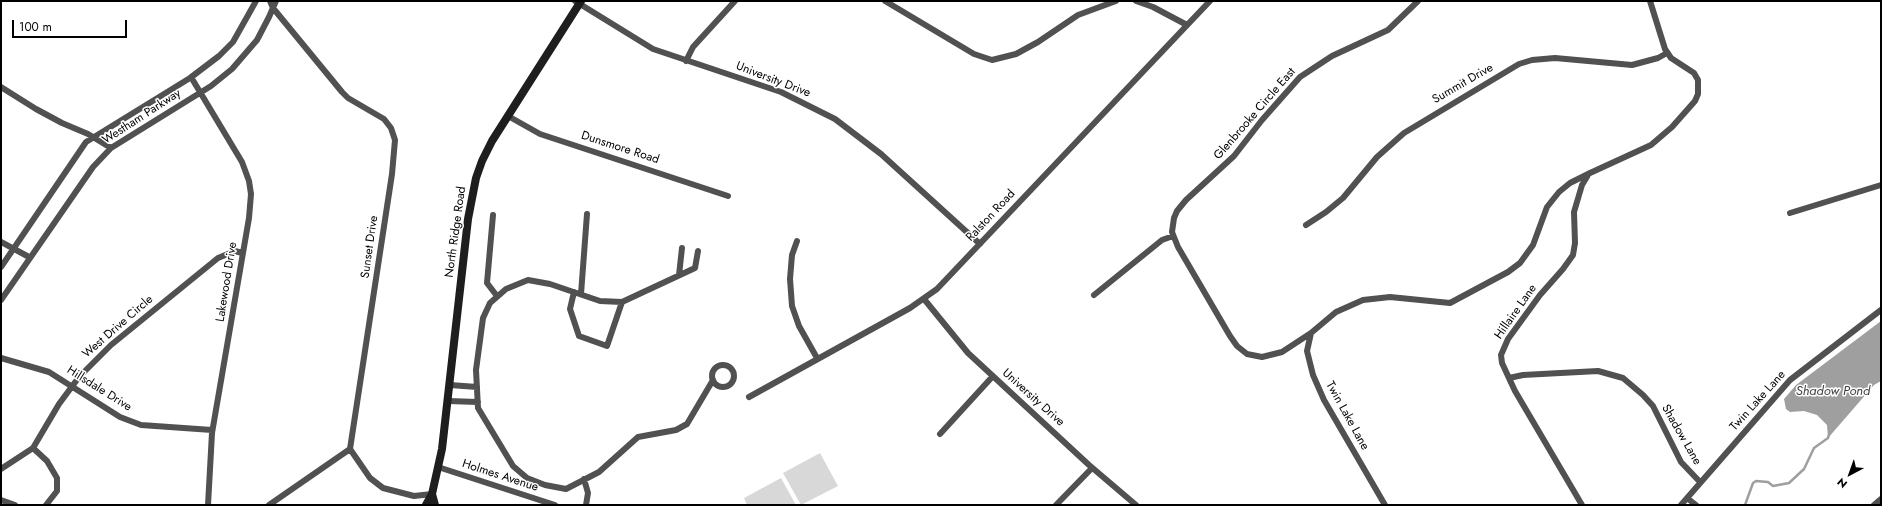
<!DOCTYPE html>
<html>
<head>
<meta charset="utf-8">
<style>
  body { margin:0 }
  #map { position:relative; width:1882px; height:506px; overflow:hidden; background:#fff; font-family:Jost,sans-serif }
  canvas { display:block }
  .frame { position:absolute; inset:0; border:2px solid #000; pointer-events:none }
  .north { position:absolute; left:1830px; top:454px; width:40px; height:40px; -webkit-text-stroke:3px #fff; paint-order:stroke; rotate:221deg; font-size:11px; font-weight:700; line-height:16px; text-align:center; color:#000 }
  .north::after { content:''; display:block; margin:auto; width:14px; height:18px; background:#000; clip-path:polygon(50% 0,100% 100%,50% 72%,0 100%) }
  .scale { position:absolute; left:12px; top:20px; width:115px; height:18px; box-sizing:border-box; border:2px solid #000; border-top:0; padding-left:5px; font-size:12px; line-height:14px; white-space:nowrap; color:#000; -webkit-text-stroke:3px #fff; paint-order:stroke }
</style>
</head>
<body>
<div id="map">
<canvas width="1882" height="506"></canvas>
<div class="frame"></div>
<div class="north">N</div>
<div class="scale">100 m</div>
</div>
<script>
const ctx = document.querySelector('canvas').getContext('2d');
ctx.lineJoin = 'round';
function fill(path, color) { ctx.fillStyle = color; ctx.fill(path, 'evenodd'); }
const toPath = rows => new Path2D(rows.map(r => 'M' + r).join(''));
function trace(path, color, width, dash) { ctx.strokeStyle = color; ctx.lineWidth = width; ctx.lineCap = dash ? 'butt' : 'round'; ctx.setLineDash(dash || []); ctx.stroke(path); }
function drawText(font, color, halo, rows, align = 'center') {
  ctx.font = font + ' Jost,sans-serif'; ctx.lineWidth = 3; ctx.setLineDash([]); ctx.textBaseline = 'middle'; ctx.strokeStyle = halo; ctx.fillStyle = color; for (const [text, x, y, turn = 0] of rows) {
    ctx.save(); ctx.translate(x, y); ctx.rotate((+turn || 0) * Math.PI / 180); ctx.textAlign = isNaN(turn) ? turn : align; if (halo) ctx.strokeText(text, 0, 0); ctx.fillText(text, 0, 0); ctx.restore();
  }
}
const green = toPath([
  [820,453,838,486,801,505,783,473],
  [781,478,796,505,747,505,744,498]
]);
const water = toPath([
  [1881,321,1881,381,1874,385,1828,438,1827,425,1817,415,1804,411,1790,412,1786,409,1784,399,1796,385]
]);
const stream = toPath([
  [1745,505,1753,483,1756,481,1768,482,1773,486,1789,483,1804,469,1814,448,1828,438,1829,435]
]);
const street = toPath([
  [270,1,273,8,342,92,348,98,384,119,391,128,395,140,392,174,350,449],
  [575,1,653,49,781,92,835,119,881,154,980,244],
  [885,1,974,54,992,60,1016,54,1038,42,1078,15,1116,1],
  [1136,1,1153,7,1187,25],
  [1418,1,1388,30,1332,56,1300,77,1262,120,1234,156,1186,200,1177,211,1174,218,1172,232,1178,247,1230,336,1237,346,1247,354,1262,357,1282,352,1311,333,1336,312,1363,300,1390,297,1450,303,1508,272,1520,263,1533,245,1547,207,1559,192,1570,183,1590,173,1651,145,1672,127,1695,101,1698,94,1698,80,1694,73,1671,58,1665,49,1650,1],
  [686,61,693,47,735,1],
  [191,77,242,162,249,181,251,194,249,218,212,433,208,505],
  [1,87,36,109,62,123,88,134,111,148],
  [508,116,540,134,728,196],
  [1790,213,1881,185],
  [493,215,487,283,497,296],
  [1306,225,1326,212,1343,198,1377,157,1404,133,1519,64,1532,60,1555,58,1632,65,1658,58,1667,53],
  [797,241,792,255,790,279,792,306,799,326,817,358],
  [1,242,29,257],
  [698,251,695,268,622,302,600,301,550,284,528,280,506,289,490,303,483,318,476,370,478,408,513,466,527,478,545,485,566,489,599,472,638,437,676,430,687,424,713,380],
  [1,267,86,142,190,78,219,56,233,42,256,1],
  [679,275,682,248],
  [574,292,570,309,579,336,607,346,622,302],
  [581,294,587,214],
  [1094,295,1162,240,1173,236],
  [924,299,968,353,1089,465,1136,505],
  [1,300,93,167,111,148,211,86,232,69,257,40,269,17,276,1],
  [1311,333,1307,351,1313,375,1324,400,1385,505],
  [1,358,49,372,120,417,141,425,212,430],
  '712 376a11 11 0 1 1 22 0a11 11 0 1 1-22 0Z',
  [1509,378,1523,375,1598,371,1623,378,1643,395,1653,406,1681,462,1700,482],
  [450,385,477,387],
  [749,397,910,308,937,289,1210,1],
  [448,401,478,402],
  [940,434,993,376],
  [33,448,47,461,57,478,57,491,46,505],
  [350,449,370,478,383,488,414,496,432,494],
  [438,467,555,505],
  [1,469,33,448,59,404,79,377,111,345,218,258,235,251,242,253],
  [584,479,588,493,586,505],
  [1687,498,1696,505],
  [1,500,15,505],
  [269,505,350,449],
  [1056,505,1092,468],
  [1582,505,1515,391,1502,363,1501,355,1508,339,1540,295,1563,269,1573,255,1575,243,1574,212,1582,185,1588,175],
  [1681,505,1790,380,1881,310],
  [1874,505,1881,499]
]);
const secondary = toPath([
  [432,494,435,505],
  [426,505,432,494,442,449,468,219,476,178,482,161,492,141,581,1]
]);
const streetNames = [
  ["University Drive",773,80,21],
  ["Summit Drive",1463,84,-30],
  ["Glenbrooke Circle East",1255,114,-49],
  ["Westham Parkway",142,117,-33],
  ["Dunsmore Road",620,148,18],
  ["Ralston Road",991,216,-47],
  ["North Ridge Road",456,232,-82],
  ["Sunset Drive",370,247,-82],
  ["Lakewood Drive",227,282,-81],
  ["Hillaire Lane",1516,312,-55],
  ["West Drive Circle",118,327,-41],
  ["Hillsdale Drive",99,389,32],
  ["University Drive",1033,398,42],
  ["Twin Lake Lane",1758,401,-48],
  ["Twin Lake Lane",1347,416,61],
  ["Shadow Lane",1681,435,60],
  ["Holmes Avenue",500,476,18]
];
const waterNames = [
  ["Shadow Pond",1833,392]
];
fill(green, '#d8d8d8');
fill(water, '#9f9f9f');
trace(stream, '#9f9f9f', 2.5);
trace(street, '#515151', 6);
trace(secondary, '#1e1e1e', 8);
drawText('12px', '#000', '#fff', streetNames);
drawText('italic 13px', '#404040', '#fff', waterNames);
</script>
</body>
</html>
